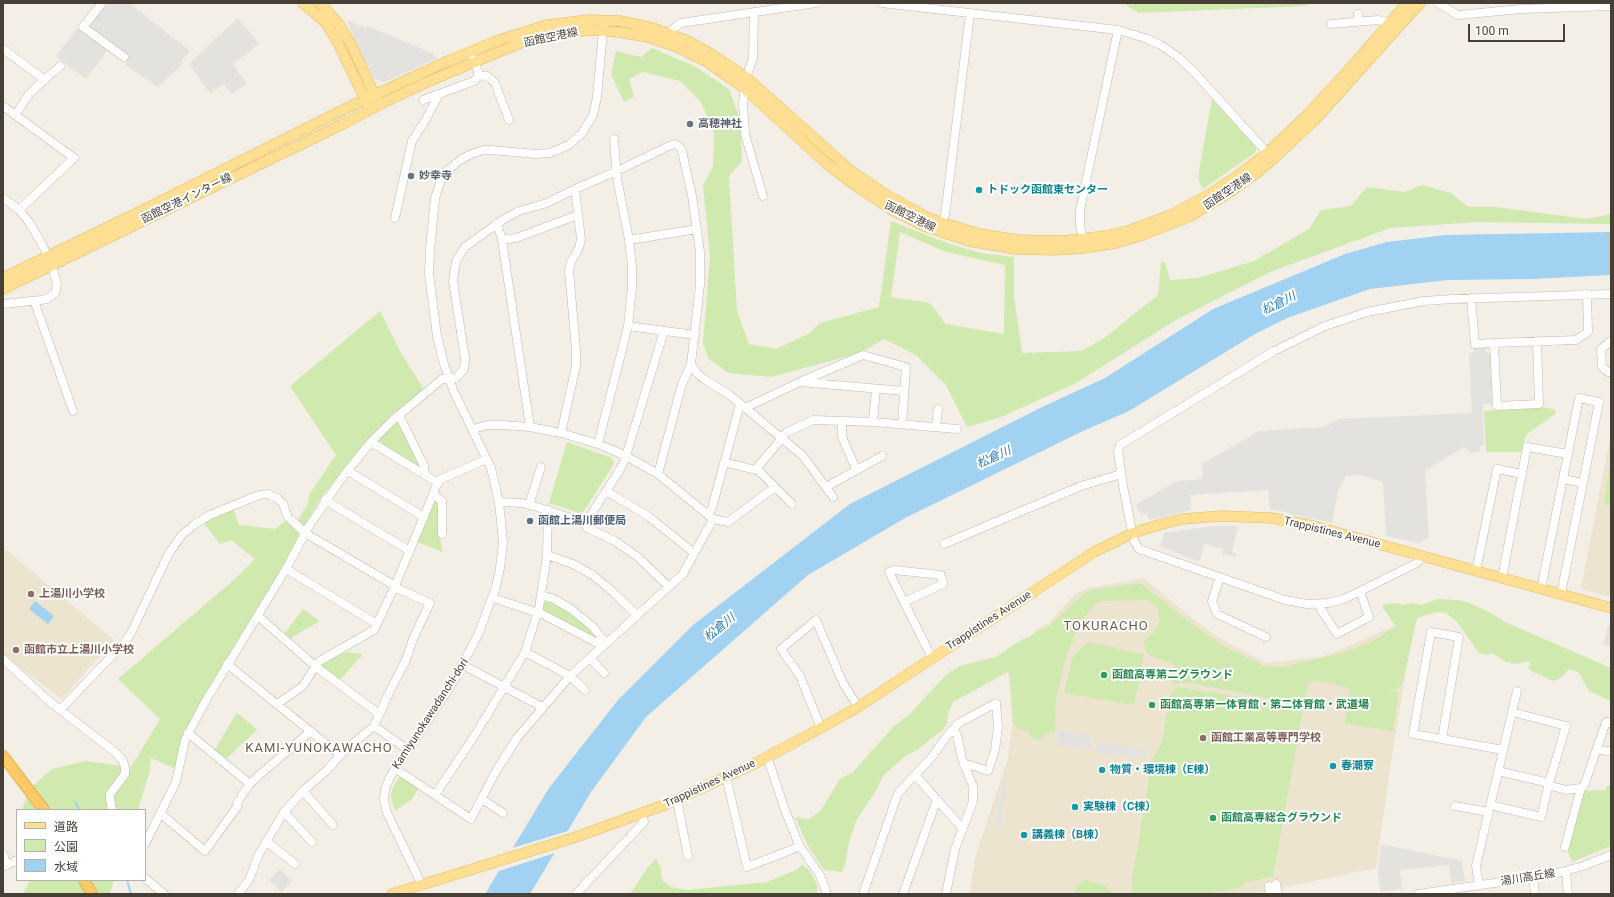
<!DOCTYPE html>
<html>
<head>
<meta charset="utf-8">
<style>
  body { margin:0 }
  #map { position:relative; width:1614px; height:897px; overflow:hidden; background:#f4efe6; font-family:Roboto,"Noto Sans JP",sans-serif }
  canvas { display:block }
  .frame { position:absolute; inset:0; border:4px solid #473f35; pointer-events:none }
  .legend { position:absolute; left:16px; top:809px; width:130px; height:72px; box-sizing:border-box; background:#fff; border:1px solid #b5b2ae; margin:0; padding:5px 7px; list-style:none; font-size:12px; color:#473f35 }
  .legend li { display:flex; align-items:center; gap:8px; height:20px }
  .legend b { width:20px; border:1px solid #b5b2ae }
  .scale { position:absolute; left:1468px; top:24px; width:97px; height:18px; box-sizing:border-box; border:2px solid #473f35; border-top:0; padding-left:5px; font-size:12px; line-height:14px; white-space:nowrap; color:#473f35; -webkit-text-stroke:3px #fff; paint-order:stroke }
</style>
</head>
<body>
<div id="map">
<canvas width="1614" height="897"></canvas>
<div class="frame"></div>
<ul class="legend">
<li><b style="height:5px;background:#ffdf94"></b>道路</li>
<li><b style="height:11px;background:#cfe9ae"></b>公園</li>
<li><b style="height:11px;background:#a1d2f2"></b>水域</li>
</ul>
<div class="scale">100 m</div>
</div>
<script>
const ctx = document.querySelector('canvas').getContext('2d');
ctx.lineJoin = 'round';
function fill(path, color) { ctx.fillStyle = color; ctx.fill(path, 'evenodd'); }
const toPath = rows => new Path2D(rows.map(r => 'M' + r).join(''));
function trace(path, color, width, dash) { ctx.strokeStyle = color; ctx.lineWidth = width; ctx.lineCap = dash ? 'butt' : 'round'; ctx.setLineDash(dash || []); ctx.stroke(path); }
function drawText(font, color, halo, rows, align = 'center') {
  ctx.font = font + ' Roboto,"Noto Sans JP",sans-serif'; ctx.lineWidth = 4; ctx.setLineDash([]); ctx.textBaseline = 'middle'; ctx.strokeStyle = halo; ctx.fillStyle = color; for (const [text, x, y, turn = 0] of rows) {
    ctx.save(); ctx.translate(x, y); ctx.rotate((+turn || 0) * Math.PI / 180); ctx.textAlign = isNaN(turn) ? turn : align; if (halo) ctx.strokeText(text, 0, 0); ctx.fillText(text, 0, 0); ctx.restore();
  }
}
const education = toPath([
  [1611,433,1611,597,1581,589],
  [3,547,114,640,62,699,3,655],
  [1144,578,1183,611,1216,636,1266,663,1323,657,1415,617,1393,749,1376,868,1251,894,970,894,975,857,1008,758,1012,726,1010,689,1008,676,1036,630,1049,623,1075,594,1092,587]
]);
const green = toPath([
  [1123,3,1313,3,1305,6,1139,13],
  [652,48,694,66,729,89,740,119,742,161,729,176,737,311,749,344,776,349,810,333,820,323,879,307,891,221,947,243,980,253,1014,257,1014,296,1022,353,1081,351,1103,339,1158,295,1161,262,1165,262,1170,280,1198,278,1254,261,1309,229,1321,210,1351,206,1367,187,1405,192,1422,185,1451,193,1468,207,1496,207,1587,219,1611,214,1611,224,1477,222,1390,228,1270,272,1176,320,1076,383,1001,417,967,427,946,385,916,355,884,339,860,353,771,377,728,373,708,358,703,343,710,257,703,185,713,167,714,133,701,102,680,81,643,72,629,79,634,97,624,102,611,74,616,51,641,57],
  [900,232,946,252,1005,265,1004,334,946,324,930,303,891,297],
  [1212,99,1256,147,1256,152,1203,189,1199,182,1199,171],
  [380,311,401,353,424,390,390,416,370,438,323,495,304,526,297,521,308,504,309,495,336,455,290,386],
  [1542,407,1556,410,1555,414,1527,434,1521,452,1486,452,1484,411],
  [398,420,421,466,419,468,376,441],
  [567,442,612,458,614,464,584,511,579,513,549,503],
  [1611,456,1611,505,1604,504],
  [435,499,440,504,439,534,443,552,417,542],
  [233,508,239,525,275,529,287,520,299,532,300,536,284,567,203,699,176,769,151,758,150,770,138,810,22,810,30,788,52,769,85,761,131,767,160,719,118,679,236,578,255,559,231,540,220,544,203,522],
  [1140,583,1182,616,1220,644,1264,666,1282,667,1342,653,1373,641,1396,626,1383,608,1383,604,1398,603,1402,605,1412,603,1422,605,1436,599,1458,600,1469,603,1489,612,1505,622,1611,668,1611,701,1589,691,1579,673,1570,669,1559,679,1553,681,1530,670,1528,667,1531,664,1528,661,1516,664,1506,662,1492,653,1486,655,1479,653,1458,623,1446,613,1437,612,1417,618,1403,682,1400,687,1390,691,1399,692,1393,731,1345,724,1350,689,1328,682,1309,681,1304,705,1189,683,1178,683,1172,687,1175,665,1149,655,1145,648,1144,642,1147,637,1154,632,1160,622,1157,607,1147,600,1100,601,1093,607,1080,623,1066,657,1056,698,1055,731,1052,733,1045,734,1041,740,1035,739,1029,735,1029,732,1019,729,1015,727,1013,717,1010,675,1008,672,953,702,948,714,947,723,944,729,917,750,905,756,883,776,876,791,857,819,849,842,845,865,842,872,824,870,807,844,795,817,809,819,821,810,840,779,853,772,893,727,910,714,945,676,959,666,996,657,1013,645,1050,625,1084,593,1091,590],
  [549,601,560,606,576,617,598,637,597,639,543,611,544,603],
  [303,609,320,621,289,639,284,634],
  [1087,642,1144,654,1134,705,1064,693,1073,656],
  [347,652,363,654,340,680,321,666,332,658],
  [1177,687,1259,700,1303,710,1273,876,1244,883,1242,887,1207,894,1132,894,1132,880,1152,761,1161,745,1170,698,1171,693],
  [236,714,239,714,257,730,225,760,214,751],
  [400,776,419,788,411,800,395,811,391,797,392,789],
  [1611,785,1611,846,1572,862,1567,848,1583,791,1605,790,1607,786],
  [656,859,661,868,662,880,671,887,687,890,767,882,796,870,802,865,809,870,817,884,817,894,630,894,649,866],
  [30,880,114,880,111,890,108,894,23,894],
  [1085,880,1102,884,1114,894,1075,894,1076,886]
]);
const parking = toPath([
  [107,3,129,3,190,51,181,61,184,63,158,87,125,65,129,57,89,27],
  [238,18,259,44,233,64,247,84,231,94,224,84,210,93,189,64],
  [350,21,366,28,368,26,434,54,433,56,438,58,385,82,374,79,347,22],
  [77,28,108,50,86,79,56,57],
  [1486,347,1486,353,1491,353,1492,404,1483,404,1484,445,1480,446,1480,452,1471,453,1464,447,1425,471,1429,538,1422,540,1420,543,1386,536,1383,482,1361,475,1346,476,1339,488,1332,523,1270,509,1268,490,1191,495,1191,510,1150,520,1146,513,1142,515,1135,505,1177,481,1203,479,1202,464,1259,431,1325,427,1338,419,1472,413,1469,353,1474,353,1474,348],
  [1214,526,1238,526,1232,552,1236,554,1235,557,1222,554,1223,549,1205,544,1199,562,1160,546,1164,533],
  [1609,624,1611,624,1611,647,1603,644],
  [1059,730,1088,735,1092,739,1089,750,1056,745],
  [1097,741,1148,750,1146,759,1096,752],
  [1003,778,1008,779,1000,829,995,828],
  [1381,844,1462,861,1465,881,1451,883,1449,865,1400,870,1402,889,1380,892,1378,871],
  [279,869,292,880,282,892,269,880]
]);
const water = toPath([
  [1611,232,1611,275,1532,279,1448,280,1370,289,1287,318,1255,334,1129,411,1083,431,905,518,808,575,646,717,591,792,530,894,485,894,549,788,618,700,693,625,850,504,1040,408,1105,378,1213,309,1345,254,1387,242,1446,235],
  [35,601,54,616,48,624,29,609]
]);
const pier = toPath([
  [571,830,558,852,496,872,509,849]
]);
const stream = toPath([
  [75,802,80,810],
  [127,880,131,894]
]);
const minor = toPath([
  [102,3,83,27,124,57],
  [882,3,1118,30,1148,39,1159,44,1178,57,1194,72,1271,157],
  [1438,3,1458,15,1521,9,1611,6],
  [754,12,753,59,746,77,743,104,745,134,763,196],
  [1357,22,1358,14],
  [1331,24,1378,20,1390,23,1394,25],
  [673,29,681,23,816,3],
  [3,49,45,80],
  [478,75,487,76,491,79,495,83,509,120],
  [423,100,474,81,477,78,478,71,472,57],
  [3,106,74,158,19,210],
  [15,115,30,93,60,66],
  [3,198,19,210,29,222,43,246,52,265,57,285,55,293,47,299,41,300,3,304],
  [395,218,412,141,425,121,439,94],
  [497,223,502,240,530,427],
  [941,227,945,215,970,14],
  [502,240,516,238,578,215],
  [629,240,697,229],
  [1084,243,1080,225,1080,210,1118,30],
  [1471,298,1475,344,1494,343,1576,340,1588,332,1587,294],
  [36,306,73,411],
  [628,326,695,335],
  [1611,341,1601,349,1602,367,1608,372,1611,372],
  [1494,343,1497,406,1539,404,1537,341],
  [800,382,863,355,906,367,902,424],
  [745,408,800,382,904,391],
  [399,415,424,466,425,474],
  [842,421,842,437,856,469],
  [873,422,876,389],
  [936,427,938,409],
  [473,429,488,425,502,425,530,427,561,433,598,444,626,456,658,474,713,519,728,522,775,487],
  [561,433,576,366,576,350,569,270,571,262,579,248,581,239,575,189],
  [371,442,393,420,442,379,456,378,464,369,465,358,453,281,456,261,465,247,504,219,519,211,547,203,575,189,617,171,669,146,675,144,679,146,682,151,692,196,700,252,700,285,691,364,697,373,704,379,731,396,803,456,833,497],
  [598,444,628,326,632,288,632,267,629,240,617,178,614,139],
  [724,462,759,471,792,504],
  [756,469,787,432,813,420,873,422,957,429],
  [348,471,424,517],
  [658,474,682,384,691,364],
  [1563,479,1583,483],
  [826,487,882,456],
  [606,491,648,516,694,553],
  [433,494,442,501,442,534],
  [325,500,410,551],
  [499,502,522,503,537,507,583,522,588,519,621,468,626,456,664,331],
  [529,505,541,467],
  [708,515,712,508,740,404],
  [583,522,587,528,615,541,638,557,669,587],
  [944,544,1081,486,1121,474],
  [547,555,573,564,594,576,613,592,637,615],
  [1422,557,1417,563,1344,599,1328,603,1307,604,1285,600,1139,549,1134,541,1123,486,1118,451,1120,445,1274,351,1325,326,1367,312,1424,301,1453,299,1611,294],
  [286,569,377,624],
  [1476,571,1497,469,1522,474],
  [1220,577,1212,601,1217,614,1266,637],
  [1502,578,1527,447,1568,454],
  [1541,589,1579,398,1599,402,1561,594],
  [541,595,554,599,571,609,593,627,606,643],
  [493,598,542,614,603,646],
  [904,602,943,584,941,575,894,570,889,572,932,658],
  [1320,608,1337,634,1369,617,1361,594],
  [258,616,315,666,379,714],
  [525,652,570,676,585,690],
  [590,658,604,673],
  [3,659,50,702,115,752,123,761,125,768,125,774,110,794,110,799,112,810],
  [227,664,340,755],
  [463,665,542,707],
  [277,704,303,686,318,662,374,630,395,586,439,480,487,459],
  [60,710,124,643,131,633,169,553,182,535,195,524,210,515,259,495,268,494,277,498,283,504,288,517,305,533,395,586],
  [374,726,408,750],
  [821,728,800,676,781,649,816,620,843,683,858,707],
  [188,733,250,784],
  [1442,739,1459,637,1431,632,1413,734,1442,739,1503,750],
  [1597,750,1611,751],
  [767,756,785,810,799,845,820,875,827,894],
  [396,769,471,819,495,773,517,738,570,676,683,574,713,519],
  [1498,771,1549,783],
  [915,775,963,829],
  [726,776,747,867,796,848],
  [1548,785,1566,790,1581,788,1584,786,1606,722,1611,723],
  [303,791,333,825],
  [435,795,475,735,525,652,539,608,547,555,548,510],
  [482,799,503,813],
  [677,800,688,856],
  [1490,805,1541,817,1549,783,1566,726,1512,712],
  [1455,806,1489,812],
  [284,812,312,842],
  [160,813,205,851,237,807,238,801,250,784,258,776,311,731],
  [266,841,295,864],
  [145,844,176,782,185,740,205,702,286,569,309,526,344,475,371,442,438,483],
  [1565,847,1581,788],
  [3,854,6,862],
  [3,867,17,860],
  [1566,871,1568,894],
  [145,878,164,894],
  [1533,878,1535,894],
  [1276,884,1278,894],
  [422,885,387,813,384,800,385,789,390,777,450,687,478,635,496,587,500,568,503,542,499,502,491,468,454,392,444,364,437,336,429,274,430,250,435,198,441,180,448,170,460,160,471,154,484,150,491,150,536,154,550,153,569,145,582,133,593,115,597,97,604,20],
  [1479,885,1476,866,1517,691],
  [1269,886,1270,894],
  [238,894,249,880,259,854,284,812,303,791,326,771,345,750,374,726,390,691,406,660,413,639,430,603,394,587],
  [576,894,644,822,641,813],
  [863,894,898,793,932,757,946,737,959,723,996,703,998,727,995,750,988,771,973,766,964,764],
  [903,894,937,799],
  [946,894,955,849,973,801,973,786,962,759,957,734,952,730],
  [1418,894,1550,875,1583,866,1611,855]
]);
const major = toPath([
  [303,3,325,22,337,41,368,105],
  [320,3,338,23,351,44,377,100],
  [3,278,145,209,355,104,450,60,499,40,547,25,589,20,620,21,653,28,688,41,713,55,746,77,850,170,888,196,929,218,943,223,980,234,1018,240,1063,241,1105,236,1128,231,1171,215,1210,194,1237,176,1267,153,1307,115,1346,73,1407,3],
  [3,289,345,123,387,101,425,83,518,44,536,38,557,34,589,30,619,32,648,37,677,47,707,62,744,88,827,164,856,186,892,210,924,226,969,241,1015,249,1055,250,1084,248,1116,243,1143,235,1189,217,1224,196,1253,176,1273,159,1314,121,1420,3],
  [392,894,576,837,667,804,758,762,821,728,858,707,1094,552,1133,533,1162,524,1182,519,1222,516,1271,518,1306,524,1611,608]
]);
const highway = toPath([
  [3,756,44,810],
  [84,880,92,894]
]);
const markers = [
  [690,124,4,"#6b7280"],
  [411,176,4,"#6b7280"],
  [979,190,4,"#0f9aa8"],
  [530,521,4,"#5c6f8a"],
  [31,594,4,"#8d6e63"],
  [16,650,4,"#8d6e63"],
  [1104,675,4,"#2e9e5b"],
  [1152,705,4,"#2e9e5b"],
  [1203,738,4,"#8d6e63"],
  [1333,766,4,"#0f9aa8"],
  [1102,770,4,"#0f9aa8"],
  [1075,807,4,"#0f9aa8"],
  [1213,818,4,"#2e9e5b"],
  [1024,835,4,"#0f9aa8"]
];
const streetNames = [
  ["函館空港線",551,38,-12],
  ["函館空港線",1228,192,-34],
  ["函館空港インター線",187,199,-26],
  ["函館空港線",910,217,26],
  ["Trappistines Avenue",1332,533,14],
  ["Trappistines Avenue",989,621,-33],
  ["Kamiyunokawadanchi-dori",431,714,-57],
  ["Trappistines Avenue",710,784,-25],
  ["湯川高丘線",1528,878,-9]
];
const worshipNames = [
  ["高穂神社",698,124],
  ["妙幸寺",419,176]
];
const cultureNames = [
  ["トドック函館東センター",987,190],
  ["春潮寮",1341,766],
  ["物質・環境棟（E棟）",1110,770],
  ["実験棟（C棟）",1083,807],
  ["講義棟（B棟）",1032,835]
];
const serviceNames = [
  ["函館上湯川郵便局",538,521]
];
const educationNames = [
  ["上湯川小学校",39,594],
  ["函館市立上湯川小学校",24,650],
  ["函館工業高等専門学校",1211,738]
];
const leisureNames = [
  ["函館高専第二グラウンド",1112,675],
  ["函館高専第一体育館・第二体育館・武道場",1160,705],
  ["函館高専総合グラウンド",1221,818]
];
const waterNames = [
  ["松倉川",1279,304,-27],
  ["松倉川",994,458,-25],
  ["松倉川",720,628,-40]
];
const quarterNames = [
  ["TOKURACHO",1106,627],
  ["KAMI-YUNOKAWACHO",319,749]
];
fill(education, '#ede4d0');
fill(green, '#cfe9ae');
fill(parking, '#e4e2de');
fill(water, '#a1d2f2');
fill(pier, '#f4efe6');
trace(stream, '#a1d2f2', 2);
trace(minor, '#c2baab', 9);
trace(major, '#e7bc61', 11);
trace(highway, '#e29e32', 12);
trace(minor, '#fff', 8);
trace(major, '#ffdf94', 10);
trace(highway, '#ffc966', 11);
for (const [x, y, r, color] of markers) { const dot = new Path2D(); dot.arc(x, y, r, 0, 2 * Math.PI); ctx.fillStyle = color; ctx.fill(dot); trace(dot, '#fff', 1.5); }
drawText('11px', '#473f35', '#fff', streetNames);
drawText('bold 11px', '#5b616d', '#fff', worshipNames, 'left');
drawText('bold 11px', '#0d838f', '#fff', cultureNames, 'left');
drawText('bold 11px', '#4e5e75', '#fff', serviceNames, 'left');
drawText('bold 11px', '#785e54', '#fff', educationNames, 'left');
drawText('bold 11px', '#27864d', '#fff', leisureNames, 'left');
drawText('italic 12px', '#2a79ae', '#fff', waterNames);
ctx.letterSpacing = '1px';
drawText('13px', '#6a5d4c', '#fff', quarterNames);
ctx.letterSpacing = '0px';
</script>
</body>
</html>
